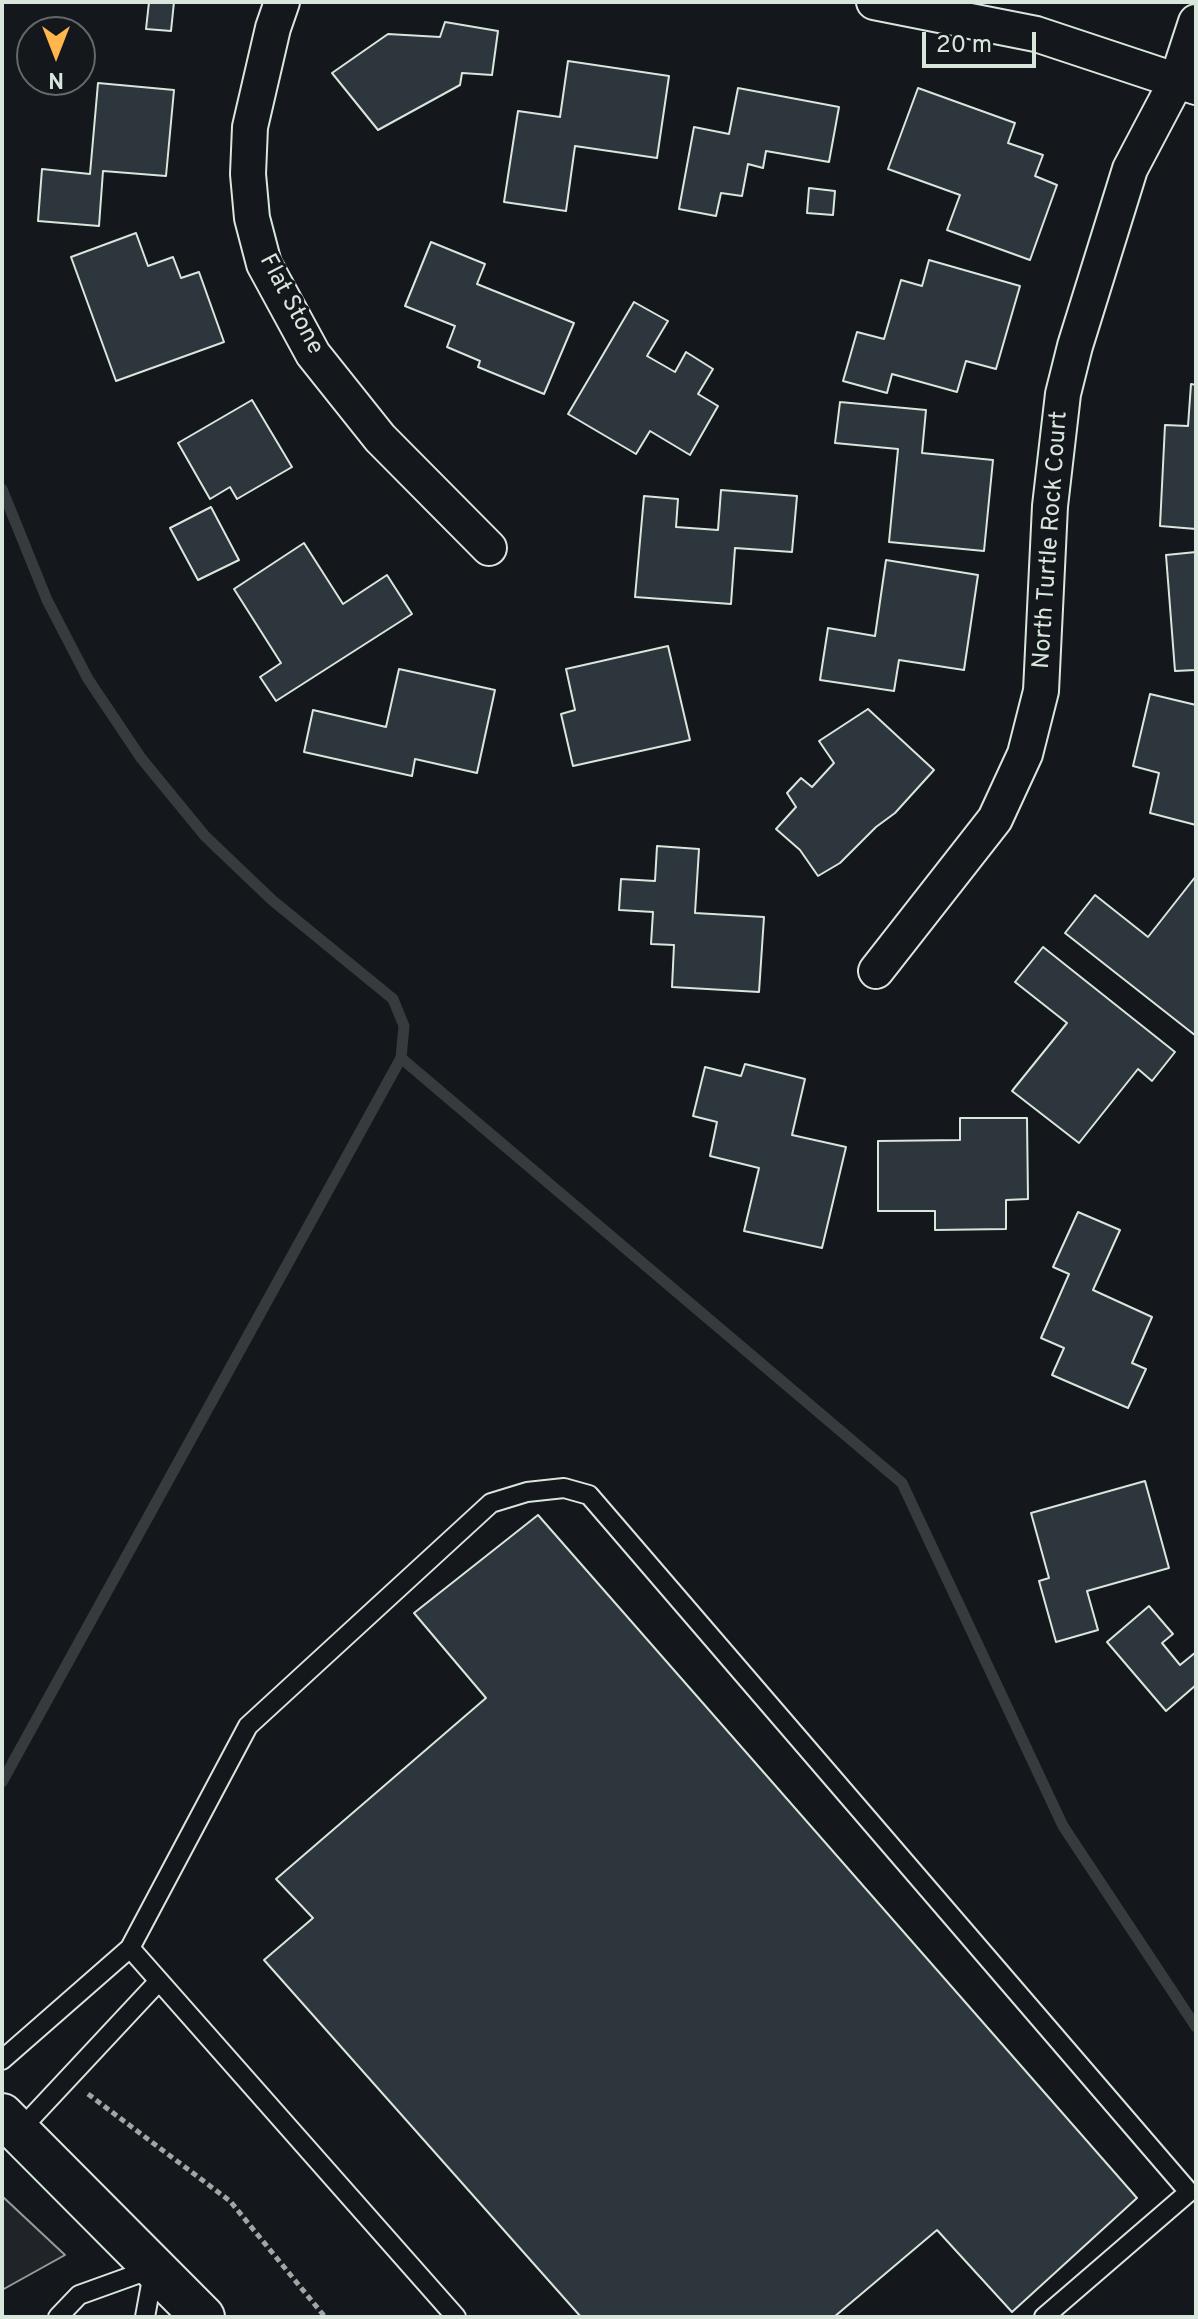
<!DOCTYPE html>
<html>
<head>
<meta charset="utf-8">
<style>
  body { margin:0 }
  #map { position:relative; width:1198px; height:2319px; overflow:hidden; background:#14181c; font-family:Overpass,sans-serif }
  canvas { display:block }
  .frame { position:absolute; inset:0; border:4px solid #d8e6dc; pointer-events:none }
  .north { position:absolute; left:16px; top:16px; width:80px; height:80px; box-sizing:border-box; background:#14181c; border:2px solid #626a69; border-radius:50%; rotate:180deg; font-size:22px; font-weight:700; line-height:32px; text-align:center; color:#d8e6dc }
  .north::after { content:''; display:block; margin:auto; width:28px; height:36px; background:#ffb74d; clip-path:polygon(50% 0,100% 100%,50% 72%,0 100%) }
  .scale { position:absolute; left:922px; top:32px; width:114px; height:36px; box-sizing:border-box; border:4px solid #d8e6dc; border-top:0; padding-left:10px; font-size:24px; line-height:28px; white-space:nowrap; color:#d8e6dc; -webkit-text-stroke:6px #14181c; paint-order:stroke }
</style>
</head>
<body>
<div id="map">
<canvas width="1198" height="2319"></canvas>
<div class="frame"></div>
<div class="north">N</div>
<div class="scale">20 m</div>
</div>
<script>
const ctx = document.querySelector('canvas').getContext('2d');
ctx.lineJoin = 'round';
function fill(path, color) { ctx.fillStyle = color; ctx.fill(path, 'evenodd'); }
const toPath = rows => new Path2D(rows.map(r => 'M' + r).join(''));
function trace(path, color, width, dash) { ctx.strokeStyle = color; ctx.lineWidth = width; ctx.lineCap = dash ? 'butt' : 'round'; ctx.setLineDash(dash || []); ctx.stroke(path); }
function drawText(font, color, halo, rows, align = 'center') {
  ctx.font = font + ' Overpass,sans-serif'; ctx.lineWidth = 6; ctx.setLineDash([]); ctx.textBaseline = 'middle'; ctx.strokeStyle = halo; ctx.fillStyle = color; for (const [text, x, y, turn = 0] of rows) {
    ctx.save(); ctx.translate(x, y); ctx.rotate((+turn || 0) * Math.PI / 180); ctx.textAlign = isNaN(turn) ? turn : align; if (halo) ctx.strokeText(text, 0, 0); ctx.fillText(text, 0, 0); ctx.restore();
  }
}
const green = toPath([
  [2,2196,65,2255,2,2290,2,2196]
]);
const stream = toPath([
  [2,489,47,600,88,679,141,758,205,836,272,900,393,999,404,1026,401,1058,2,1782],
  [401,1058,902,1483,1063,1826,1196,2027]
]);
const building = toPath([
  [149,2,174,2,171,31,146,29,149,2],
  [445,22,498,31,492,75,462,73,460,85,378,130,332,73,388,34,440,37,445,22],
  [568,61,669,76,657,158,575,146,566,211,504,202,518,111,560,117,568,61],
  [98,83,174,90,166,176,103,171,99,226,38,221,42,169,90,174,98,83],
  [738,88,839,107,829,162,766,151,763,168,748,164,742,196,721,193,716,216,679,209,694,127,729,134,738,88],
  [918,88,1015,123,1008,143,1043,155,1035,176,1057,185,1030,260,947,230,960,195,888,169,918,88],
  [809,188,835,191,833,215,807,213,809,188],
  [136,233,148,266,173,257,181,278,199,272,224,342,116,381,71,257,136,233],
  [431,242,485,264,477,284,574,323,544,394,478,367,480,361,447,347,455,326,405,306,431,242],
  [929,260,1020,286,996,369,966,361,957,392,892,374,887,393,843,381,857,332,884,339,901,280,922,286,929,260],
  [634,302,668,321,647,356,675,372,686,352,713,369,698,394,718,406,690,455,650,431,636,454,568,414,634,302],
  [1191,384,1196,385,1196,529,1160,526,1165,425,1188,426,1191,384],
  [252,400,292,467,237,499,230,487,210,499,178,443,252,400],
  [840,402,926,410,922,453,993,460,984,551,889,542,898,449,835,443,840,402],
  [721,490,797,496,792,552,735,548,731,604,635,597,644,496,678,499,676,527,718,530,721,490],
  [211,507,239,560,198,580,170,528,211,507],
  [304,543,343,604,387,575,412,614,276,701,260,677,281,663,234,589,304,543],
  [1196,552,1196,670,1175,671,1166,555,1196,552],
  [886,560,978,575,964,670,899,660,894,691,820,680,828,628,875,636,886,560],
  [668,646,690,740,573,766,561,714,575,710,566,669,668,646],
  [399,669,495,690,477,773,415,759,412,776,304,752,313,710,386,727,399,669],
  [1150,694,1196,705,1196,825,1150,813,1159,773,1133,766,1150,694],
  [868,709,934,770,895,813,876,827,840,863,818,876,800,850,776,829,796,807,787,793,801,778,812,787,834,763,819,741,868,709],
  [657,846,699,849,695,913,764,917,759,992,672,987,674,945,651,944,653,912,619,910,621,879,655,881,657,846],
  [1196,876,1196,1036,1065,933,1095,895,1148,937,1196,876],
  [1043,947,1175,1052,1152,1081,1138,1069,1079,1143,1012,1091,1067,1023,1015,982,1043,947],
  [745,1064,805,1079,792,1135,846,1147,822,1248,744,1231,759,1168,710,1156,717,1122,693,1116,705,1067,741,1076,745,1064],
  [960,1118,1027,1118,1028,1199,1006,1200,1006,1229,935,1230,935,1211,878,1211,878,1141,960,1140,960,1118],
  [1078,1212,1120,1230,1093,1290,1152,1317,1132,1363,1146,1369,1128,1408,1052,1375,1064,1348,1041,1338,1069,1274,1053,1267,1078,1212],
  [1145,1481,1169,1568,1087,1591,1098,1630,1056,1642,1039,1581,1049,1578,1031,1513,1145,1481],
  [538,1515,1137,2198,1012,2312,937,2230,834,2317,581,2317,264,1960,313,1918,276,1879,486,1698,414,1613,538,1515],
  [1149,1606,1173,1634,1162,1643,1180,1665,1196,1652,1196,1685,1166,1711,1107,1642,1149,1606]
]);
const path = toPath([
  [88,2094,230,2201,325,2317]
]);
const service = toPath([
  [2,2060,130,1948],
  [18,2132,159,1981],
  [58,2317,79,2295,154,2268,145,2317],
  [456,2317,130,1948,248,1726,491,1503,527,1492,564,1488,589,1495,1189,2192,1044,2317]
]);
const minor = toPath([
  [282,2,273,28,250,127,248,174,252,218,264,264,313,354,380,438,489,548],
  [874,2,1036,34,1196,87],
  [876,971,995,819,1025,754,1041,691,1050,506,1063,394,1075,346,1130,169,1177,80,1196,22]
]);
const tertiary = toPath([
  [2,2115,203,2317]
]);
const streetNames = [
  ["Flat Stone",290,305,62],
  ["North Turtle Rock Court",1052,540,-86]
];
fill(green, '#202428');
trace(green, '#939e99', 2);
trace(stream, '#363b3e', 11);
fill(building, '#2c363c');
trace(building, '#d8e6dc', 2);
trace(service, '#d8e6dc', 22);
trace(minor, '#d8e6dc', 38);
trace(tertiary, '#d8e6dc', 46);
trace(path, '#9da8a2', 5, [6, 4]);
trace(service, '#14181c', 18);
trace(minor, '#14181c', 34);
trace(tertiary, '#14181c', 42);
drawText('24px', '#d8e6dc', '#14181c', streetNames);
</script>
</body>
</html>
